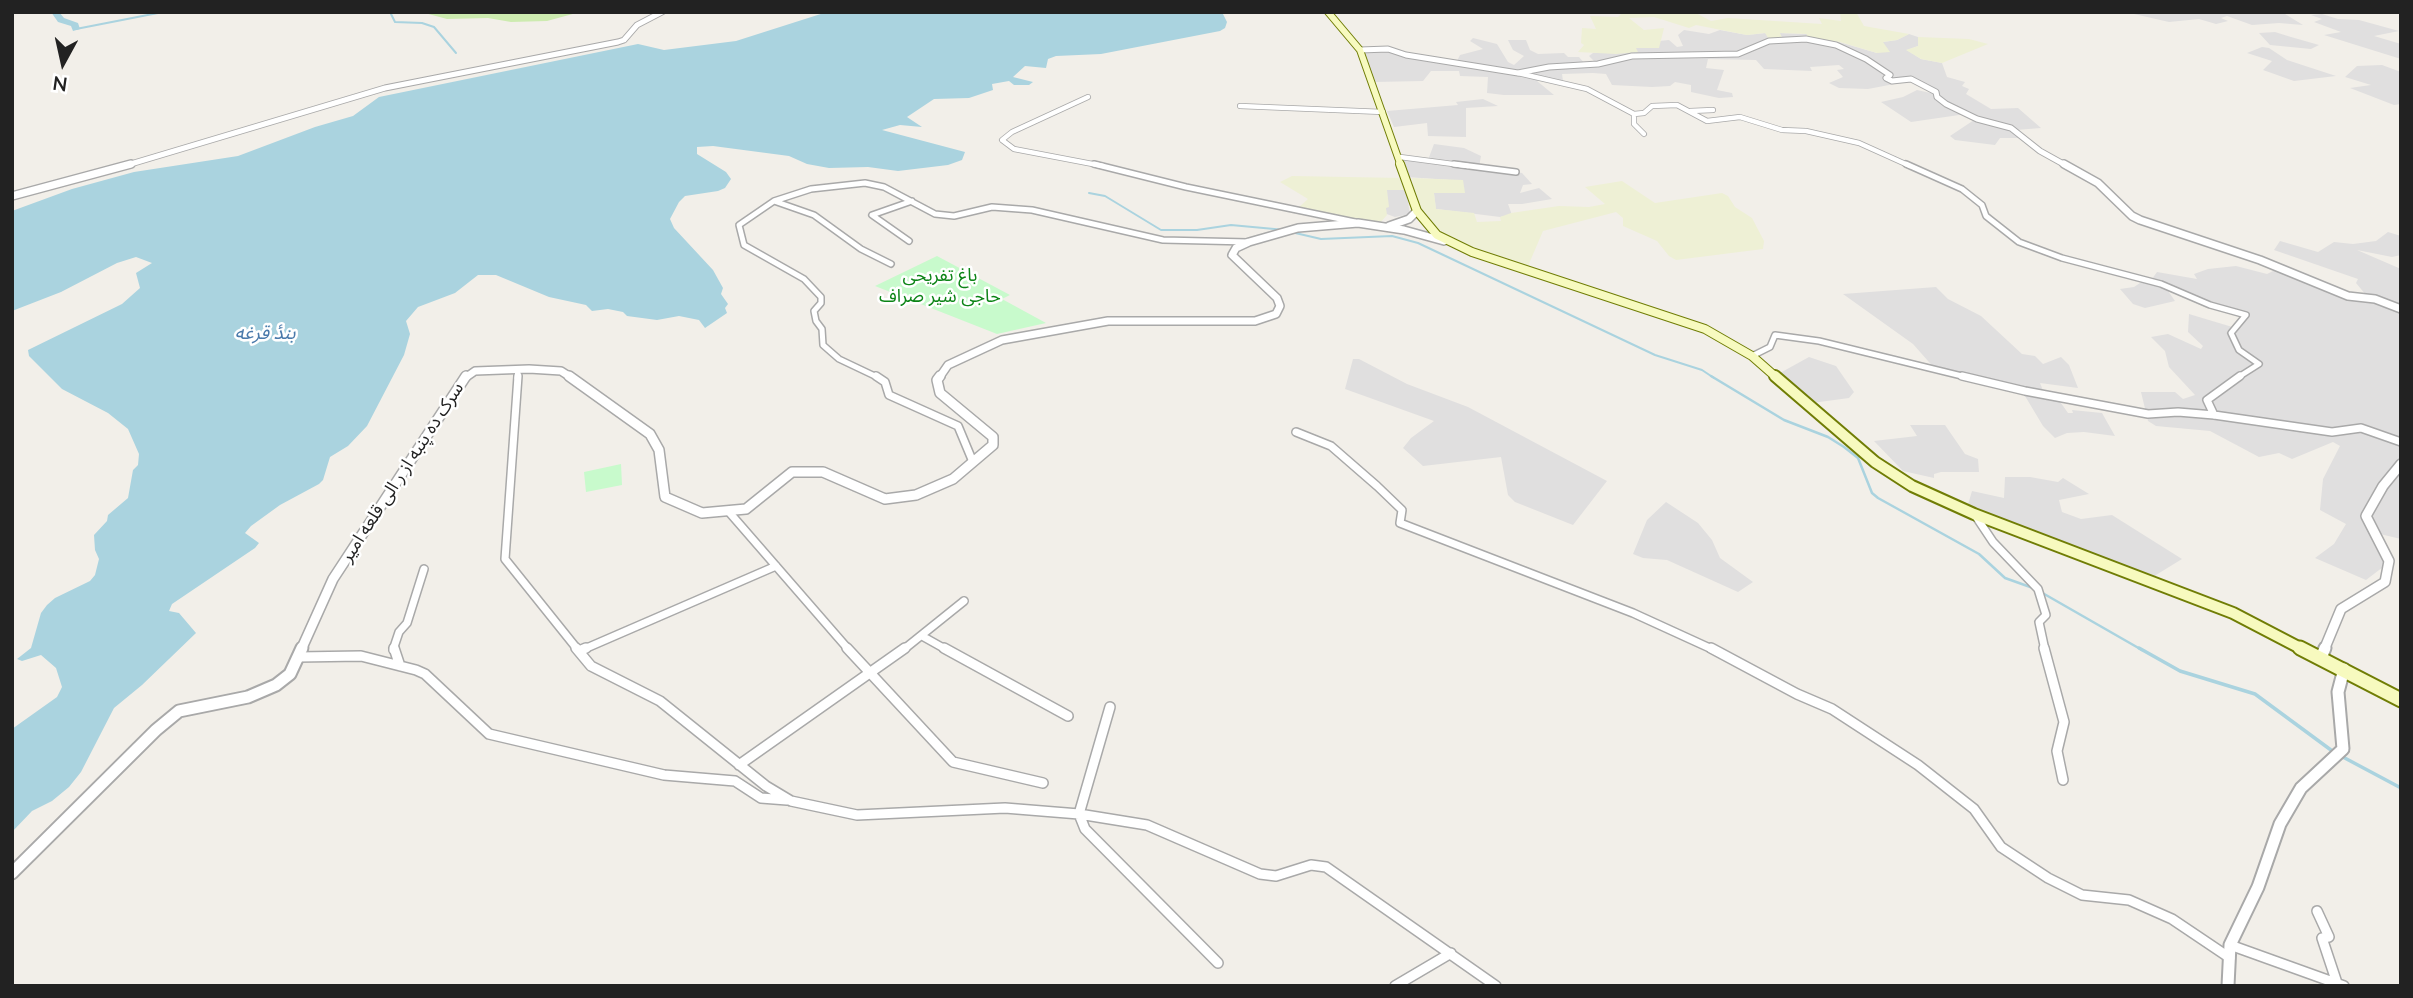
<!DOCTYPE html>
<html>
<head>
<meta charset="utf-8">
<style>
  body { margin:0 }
  #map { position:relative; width:2413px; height:998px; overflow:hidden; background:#f2efe9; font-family:Lato,sans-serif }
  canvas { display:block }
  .frame { position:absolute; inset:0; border:14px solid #222; pointer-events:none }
  .north { position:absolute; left:28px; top:28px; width:70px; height:70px; -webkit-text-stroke:5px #fff; paint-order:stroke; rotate:188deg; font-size:19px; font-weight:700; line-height:28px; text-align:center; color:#222 }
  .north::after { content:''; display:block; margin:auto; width:24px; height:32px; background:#222; clip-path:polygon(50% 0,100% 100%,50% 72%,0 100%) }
</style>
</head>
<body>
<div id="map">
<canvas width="2413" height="998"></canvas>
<div class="frame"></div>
<div class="north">N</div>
</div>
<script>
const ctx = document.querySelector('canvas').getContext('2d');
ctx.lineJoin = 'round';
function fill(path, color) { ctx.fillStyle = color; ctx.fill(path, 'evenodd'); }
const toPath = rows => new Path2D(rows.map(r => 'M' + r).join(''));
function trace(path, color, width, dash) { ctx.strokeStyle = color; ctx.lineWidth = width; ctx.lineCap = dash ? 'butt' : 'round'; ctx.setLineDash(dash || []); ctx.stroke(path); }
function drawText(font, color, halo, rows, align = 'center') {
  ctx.font = font + ' Lato,"Noto Sans Arabic",sans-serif'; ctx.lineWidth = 5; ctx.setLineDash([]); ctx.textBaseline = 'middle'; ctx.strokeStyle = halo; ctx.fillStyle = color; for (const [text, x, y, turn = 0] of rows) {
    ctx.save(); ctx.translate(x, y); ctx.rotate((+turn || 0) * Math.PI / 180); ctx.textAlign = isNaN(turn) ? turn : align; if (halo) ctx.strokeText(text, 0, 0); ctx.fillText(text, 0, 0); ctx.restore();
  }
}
const residential = toPath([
  [2138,12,2285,14,2303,25,2279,23,2252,25,2227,16,2221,18,2228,21,2216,24,2199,19,2169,22,2134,14],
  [2322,14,2338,19,2359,20,2399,31,2374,36,2401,44,2401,59,2324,35,2341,32,2314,22,2322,19,2311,15],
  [1684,30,1709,34,1720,30,1747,35,1765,33,1783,39,1779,33,1808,34,1806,38,1831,43,1839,42,1877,53,1883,42,1897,40,1909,34,1918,37,1918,46,1907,50,1921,59,1942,63,1947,77,1965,82,1962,86,1969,89,1966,94,1991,109,2018,108,2041,128,2016,130,2024,138,2000,138,1995,145,1955,140,1950,136,1974,120,1966,114,1911,122,1881,102,1903,97,1917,90,1935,94,1910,81,1868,89,1839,88,1829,83,1843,77,1837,70,1844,69,1839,65,1810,67,1812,71,1764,69,1756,60,1708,59,1706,68,1724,70,1717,90,1732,93,1733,97,1719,98,1691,92,1691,85,1675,82,1670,86,1652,87,1612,85,1606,74,1593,73,1562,74,1563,81,1537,81,1554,95,1504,95,1487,93,1488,77,1460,76,1459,71,1431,71,1423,81,1374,82,1364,50,1387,49,1409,55,1457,61,1460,55,1483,49,1470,41,1473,38,1497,44,1508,62,1514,65,1524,56,1513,50,1508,40,1526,40,1530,50,1538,54,1564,53,1568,57,1579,57,1585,64,1595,62,1589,56,1593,53,1637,52,1635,48,1659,41,1669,40,1677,47,1683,46,1678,35],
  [2275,32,2291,37,2319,45,2311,49,2270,45,2259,33],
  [2262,47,2269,48,2287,60,2336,76,2294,81,2263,70,2272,61,2247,53],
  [2382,65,2401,72,2401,104,2394,105,2350,88,2371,85,2345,77,2357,66],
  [1483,99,1498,106,1466,108,1466,137,1428,136,1427,123,1394,127,1387,111,1458,105,1456,102],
  [1434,144,1464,148,1481,156,1479,167,1522,173,1532,184,1523,185,1520,193,1539,188,1552,199,1522,204,1508,204,1512,215,1500,217,1436,209,1434,193,1463,181,1407,177,1400,158,1428,160],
  [1386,190,1406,190,1410,214,1395,217,1384,213],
  [2388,232,2401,236,2401,255,2392,257,2357,250,2401,269,2401,539,2380,534,2387,564,2366,580,2315,558,2334,544,2346,524,2320,510,2323,479,2340,446,2333,442,2292,459,2279,453,2259,457,2210,431,2156,426,2148,421,2141,392,2175,392,2183,399,2195,395,2169,367,2165,351,2151,337,2168,334,2201,349,2203,346,2188,332,2189,314,2239,329,2243,315,2166,288,2175,301,2145,308,2133,304,2120,289,2134,287,2146,279,2152,279,2157,272,2197,279,2194,274,2208,269,2236,266,2267,274,2279,268,2340,294,2366,295,2356,283,2358,279,2274,250,2280,241,2318,252,2334,242,2353,244,2376,241],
  [1936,287,1948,299,1981,316,2022,354,2035,356,2043,364,2061,357,2069,365,2078,388,2040,383,2044,393,2056,396,2068,413,2073,413,2072,410,2102,413,2115,436,2084,432,2067,433,2055,438,2043,426,2022,391,1936,370,1913,344,1843,294],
  [1809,357,1836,366,1854,392,1849,398,1812,403,1780,373],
  [1353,359,1359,359,1407,384,1468,407,1607,481,1573,525,1515,502,1508,495,1501,457,1423,466,1403,448,1411,438,1434,421,1345,389],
  [1910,425,1945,425,1965,454,1978,459,1979,472,1941,472,1934,474,1934,478,1903,471,1874,441,1917,436],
  [2005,477,2030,477,2058,482,2063,478,2089,494,2059,500,2062,512,2081,519,2112,515,2182,559,2156,575,2155,578,1967,508,1972,491,2004,498],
  [1666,502,1698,523,1712,540,1720,558,1753,582,1738,592,1667,560,1643,558,1633,554,1647,520]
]);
const farmland = toPath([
  [1623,12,1694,12,1711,21,1728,18,1822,24,1819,18,1841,21,1840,12,1856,12,1864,26,1909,34,1897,40,1883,42,1890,52,1877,53,1840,42,1805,38,1807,34,1780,33,1783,40,1770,41,1765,33,1747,35,1696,25,1689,28,1654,17,1629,18,1644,30,1664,28,1659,48,1636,48,1638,52,1616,54,1578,52,1584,45,1581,43,1582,28,1596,29,1590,16,1618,17],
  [1918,37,1969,39,1988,44,1942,63,1921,59,1906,50,1918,46],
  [1292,176,1402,178,1406,190,1387,190,1389,207,1386,208,1387,215,1379,224,1298,208,1308,199,1280,182],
  [1412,178,1463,180,1465,193,1434,193,1436,209,1474,213,1477,222,1501,221,1500,217,1511,213,1559,206,1589,207,1605,204,1585,187,1622,181,1655,203,1722,193,1728,196,1735,207,1752,218,1764,241,1763,249,1676,260,1669,256,1657,241,1623,226,1623,218,1616,212,1543,231,1528,266,1444,237,1416,207]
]);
const grass = toPath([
  [421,12,580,12,547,21,511,22,488,18,447,19]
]);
const park = toPath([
  [937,256,1010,295,1002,299,1046,323,997,334,875,286],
  [621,464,622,485,586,492,584,472]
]);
const water = toPath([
  [827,12,1222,12,1227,22,1225,28,1220,31,1101,54,1056,56,1048,59,1046,68,1025,66,1013,77,1033,82,1029,85,1014,85,1009,81,992,84,993,90,969,98,934,99,907,117,922,127,900,125,882,130,965,152,962,160,948,165,898,171,868,167,829,168,807,164,789,156,713,146,697,147,697,154,726,172,731,179,725,188,718,191,685,196,679,202,670,219,674,228,713,270,723,288,721,294,728,304,725,308,727,313,705,328,699,320,679,316,657,320,627,316,623,312,608,309,592,311,586,305,549,297,496,275,478,275,455,293,418,307,406,321,410,334,404,355,367,426,348,446,330,457,323,480,319,484,280,505,251,526,245,533,259,543,255,548,172,604,169,611,179,613,196,633,142,685,114,708,81,772,69,787,52,801,32,811,12,832,12,729,57,697,62,687,56,668,41,655,22,661,17,659,31,648,41,613,47,605,55,598,90,581,95,575,99,559,95,550,94,535,107,521,108,515,128,498,133,470,138,465,139,454,128,429,108,413,62,389,29,356,28,350,122,304,140,288,136,273,152,263,136,257,117,263,61,292,12,311,12,211,72,189,134,172,238,156,315,127,353,116,379,97,638,44,664,50,736,41]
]);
const streamFar2 = toPath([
  [390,12,395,22,422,23,434,27,456,53],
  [76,29,163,12],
  [1089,193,1105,196,1161,230,1197,230,1231,225,1285,230],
  [1291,232,1321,239,1392,236,1418,243,1655,355,1702,370,1714,378]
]);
const streamFar1 = toPath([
  [1711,376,1784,420,1828,437,1844,447,1858,458,1872,493,1878,498,1979,554,2005,578,2033,588],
  [2039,591,2142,650]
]);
const stream = toPath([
  [2139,648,2180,671,2255,694,2335,753],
  [2341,756,2401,788]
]);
const river = toPath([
  [51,12,59,12,64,18,78,23,80,29,73,31,71,26,58,22,51,12]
]);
const minorFar3 = toPath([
  [1518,73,1587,89,1634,114,1634,124,1644,134],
  [1088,97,1012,132,1002,140,1014,149,1103,166],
  [1240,106,1383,112],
  [1690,111,1713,110],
  [1634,114,1644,113,1652,106,1677,105,1707,121,1740,117,1782,130,1806,131,1859,143,1910,166],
  [1400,157,1468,166]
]);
const minorFar2 = toPath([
  [1094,164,1186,187,1355,222],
  [1454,164,1516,172],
  [1906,164,1962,189,1982,205,1986,216,2019,242,2062,258,2161,284,2210,305,2246,315,2231,333,2239,350,2259,364,2237,378],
  [774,201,814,215,861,249,891,264],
  [909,241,872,215,912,201],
  [1752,356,1770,347,1775,335,1819,341,1970,378],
  [517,378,518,369],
  [879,378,839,359,823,345,822,329,816,321,814,311,821,303,821,297,804,279,744,245,739,225,774,201,811,189,865,183,884,187,935,214,954,216,992,207,1032,210,1163,240,1248,242]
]);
const minorFar1 = toPath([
  [518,376,505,559,578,650],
  [876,376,885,382,889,395,958,426,973,462],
  [1962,376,2025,391,2148,414,2178,412,2214,415,2332,432,2361,428,2401,442],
  [2214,415,2207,400,2240,376],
  [1296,432,1331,446,1377,486,1402,510,1400,523,1633,613,1714,650],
  [729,512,849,650],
  [1975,515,1993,542,2038,589,2046,615,2039,622,2045,650],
  [922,636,947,650],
  [393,650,399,632,407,623,424,569],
  [582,650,776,566],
  [903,650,964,601]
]);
const minor = toPath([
  [394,648,400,666],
  [576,648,591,666,660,701,766,786,791,801,857,815,1005,808,1079,814,1147,825,1260,874,1276,876,1311,865,1326,867,1496,986],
  [847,648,953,762,1043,783],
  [944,648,1068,716],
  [1711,648,1797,694,1832,709,1918,765,1974,809,2001,847,2048,878,2082,895,2129,900,2172,919,2230,958],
  [2044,648,2064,722,2057,751,2063,780],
  [579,651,586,648],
  [298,657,361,656,416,670,425,674,489,734,664,775,735,781,761,798,787,800],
  [1110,707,1079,814,1085,829,1218,963],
  [739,765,905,648],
  [2317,911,2329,937,2322,938,2337,983],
  [2230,945,2344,986],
  [1395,986,1451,953]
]);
const tertiaryFar3 = toPath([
  [1360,50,1388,49,1406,55,1518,73,1549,67,1598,64,1632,56,1738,54,1769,41,1806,39,1836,45,1866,59,1890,75,1886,78,1892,81,1911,79,1936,92,1937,97,1946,104,1977,119,2011,128,2040,151,2067,166],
  [124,166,385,88,618,42,624,40,637,25,662,12]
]);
const tertiaryFar2 = toPath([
  [2064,164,2098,183,2132,216,2140,220,2260,260,2348,296,2375,299,2401,309],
  [12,196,131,164],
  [1389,226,1409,219,1417,211],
  [465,378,475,371,529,369,561,371,572,378],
  [939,378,948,365,1002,340,1108,321,1255,321,1276,314,1280,306,1277,298,1232,255,1236,248,1249,242,1298,228,1358,223,1404,230,1444,241]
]);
const tertiaryFar1 = toPath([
  [569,376,650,434,659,450,665,497,702,513,746,509,792,472,823,472,885,499,916,495,953,479,993,445,993,437,940,393,937,380,940,376],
  [301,650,333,579,466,376],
  [2324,650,2341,609,2385,582,2389,561,2366,516,2383,486,2401,464]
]);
const tertiary = toPath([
  [2321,658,2325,648],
  [12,873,156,730,179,711,248,697,276,685,290,674,302,648],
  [2228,986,2230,945,2258,887,2280,824,2301,788,2343,749,2338,692,2344,669]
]);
const secondaryFar3 = toPath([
  [1328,12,1360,50,1401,166]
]);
const secondaryFar2 = toPath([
  [1400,164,1417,211,1437,235,1472,252,1705,329,1752,356,1777,378]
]);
const secondaryFar1 = toPath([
  [1775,376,1875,462,1912,486,1974,514,2233,613,2304,650]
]);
const secondary = toPath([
  [2300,648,2401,700]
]);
const parkNames = [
  ["باغ تفریحی",940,275],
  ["حاجی شیر صراف",940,296]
];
const streetNames = [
  ["سرک ده پنبه از ر الی قلعه امیر",402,472,-57]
];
const waterNames = [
  ["بندٔ قرغه",265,333]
];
fill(residential, '#e0dfdf');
fill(farmland, '#eef0d5');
fill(grass, '#cdebb0');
fill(park, '#c8facc');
fill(water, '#aad3df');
trace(streamFar2, '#aad3df', 2);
trace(streamFar1, '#aad3df', 2.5);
trace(stream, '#aad3df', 3.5);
fill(river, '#aad3df');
trace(minorFar3, '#a9a9a9', 6);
trace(minorFar2, '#a9a9a9', 8);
trace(minorFar1, '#a9a9a9', 10);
trace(minor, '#a9a9a9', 12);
trace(tertiaryFar3, '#a9a9a9', 7);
trace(tertiaryFar2, '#a9a9a9', 10);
trace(tertiaryFar1, '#a9a9a9', 12);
trace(tertiary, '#a9a9a9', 15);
trace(secondaryFar3, '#707d05', 8);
trace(secondaryFar2, '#707d05', 10);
trace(secondaryFar1, '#707d05', 14);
trace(secondary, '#707d05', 17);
trace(minorFar3, '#fff', 4.5);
trace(minorFar2, '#fff', 5);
trace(minorFar1, '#fff', 7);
trace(minor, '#fff', 9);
trace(tertiaryFar3, '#fff', 5);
trace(tertiaryFar2, '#fff', 7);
trace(tertiaryFar1, '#fff', 9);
trace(tertiary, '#fff', 11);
trace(secondaryFar3, '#f7fabf', 6);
trace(secondaryFar2, '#f7fabf', 8);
trace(secondaryFar1, '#f7fabf', 10);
trace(secondary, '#f7fabf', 13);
drawText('18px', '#0c8416', '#fff', parkNames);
drawText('18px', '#222', '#fff', streetNames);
drawText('italic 19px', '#4a7aab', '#fff', waterNames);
</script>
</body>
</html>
